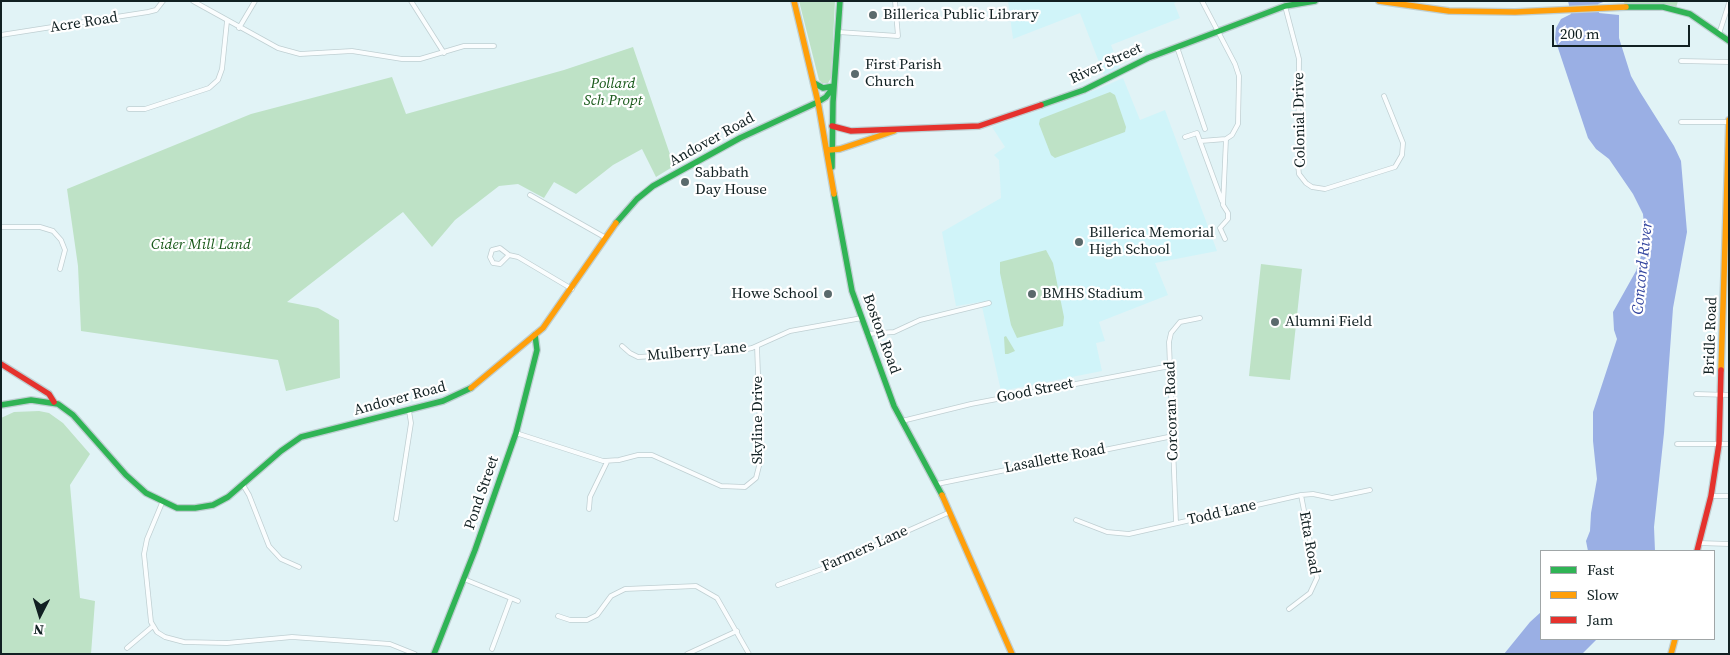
<!DOCTYPE html>
<html>
<head>
<meta charset="utf-8">
<style>
  body { margin:0 }
  #map { position:relative; width:1730px; height:655px; overflow:hidden; background:#e1f3f6; font-family:"Source Serif 4",serif }
  canvas { display:block }
  .frame { position:absolute; inset:0; border:2px solid #112022; pointer-events:none }
  .legend { position:absolute; left:1540px; top:550px; width:175px; height:90px; box-sizing:border-box; background:#fff; border:1px solid #a0a6a7; margin:0; padding:6px 9px; list-style:none; font-size:15px; color:#112022 }
  .legend li { display:flex; align-items:center; gap:10px; height:25px }
  .legend b { width:25px; border:1px solid #a0a6a7 }
  .north { position:absolute; left:15px; top:590px; width:50px; height:50px; -webkit-text-stroke:4px #fff; paint-order:stroke; rotate:185deg; font-size:14px; font-weight:700; line-height:20px; text-align:center; color:#112022 }
  .north::after { content:''; display:block; margin:auto; width:18px; height:22px; background:#112022; clip-path:polygon(50% 0,100% 100%,50% 72%,0 100%) }
  .scale { position:absolute; left:1552px; top:25px; width:138px; height:22px; box-sizing:border-box; border:2px solid #112022; border-top:0; padding-left:6px; font-size:15px; line-height:18px; white-space:nowrap; color:#112022; -webkit-text-stroke:4px #fff; paint-order:stroke }
</style>
</head>
<body>
<div id="map">
<canvas width="1730" height="655"></canvas>
<div class="frame"></div>
<ul class="legend">
<li><b style="height:6px;background:#30b455"></b>Fast</li>
<li><b style="height:6px;background:#ff9f0a"></b>Slow</li>
<li><b style="height:6px;background:#e5322d"></b>Jam</li>
</ul>
<div class="north">N</div>
<div class="scale">200 m</div>
</div>
<script>
const ctx = document.querySelector('canvas').getContext('2d');
ctx.lineJoin = 'round';
function fill(path, color) { ctx.fillStyle = color; ctx.fill(path, 'evenodd'); }
const toPath = rows => new Path2D(rows.map(r => 'M' + r).join(''));
function trace(path, color, width, dash) { ctx.strokeStyle = color; ctx.lineWidth = width; ctx.lineCap = dash ? 'butt' : 'round'; ctx.setLineDash(dash || []); ctx.stroke(path); }
function drawText(font, color, halo, rows, align = 'center') {
  ctx.font = font + ' "Source Serif 4",serif'; ctx.lineWidth = 4.5; ctx.setLineDash([]); ctx.textBaseline = 'middle'; ctx.strokeStyle = halo; ctx.fillStyle = color; for (const [text, x, y, turn = 0] of rows) {
    ctx.save(); ctx.translate(x, y); ctx.rotate((+turn || 0) * Math.PI / 180); ctx.textAlign = isNaN(turn) ? turn : align; if (halo) ctx.strokeText(text, 0, 0); ctx.fillText(text, 0, 0); ctx.restore();
  }
}
const built = toPath([
  [1008,1,1179,1,1174,3,1180,18,1111,45,1120,68,1104,75,1080,13,1013,39],
  [1123,78,1140,120,1165,110,1217,251,1155,263,1168,295,1099,322,1105,341,1096,343,1102,371,1001,391,981,302,956,306,942,232,1001,198,999,160,994,155,1005,147,992,127,1098,89]
]);
const green = toPath([
  [799,1,835,1,831,78,828,83,822,83,819,80],
  [1625,1,1678,1,1676,8,1651,3,1624,3],
  [633,47,674,166,656,177,642,149,613,165,576,194,554,182,544,198,518,184,499,186,455,220,432,247,403,212,287,302,318,308,339,320,340,378,286,391,278,360,81,331,78,266,67,189,251,114,392,77,406,114,564,70],
  [1110,92,1115,95,1126,127,1125,132,1055,158,1051,155,1039,124,1040,119],
  [1046,250,1053,263,1064,317,1063,326,1017,338,1011,325,1000,273,1000,262],
  [1261,264,1302,269,1290,380,1249,376],
  [1006,336,1015,351,1008,354,1005,354,1004,337],
  [39,411,49,413,63,423,90,454,70,485,80,598,95,601,91,654,1,654,1,418,14,412]
]);
const water = toPath([
  [1558,1,1606,1,1598,4,1599,13,1619,15,1619,38,1631,76,1640,92,1674,146,1681,161,1687,232,1673,308,1664,433,1654,527,1655,551,1588,551,1586,541,1590,531,1591,513,1597,479,1593,441,1593,412,1617,339,1614,330,1613,312,1636,271,1641,256,1644,225,1643,214,1633,194,1609,159,1596,149,1588,138,1555,39,1556,28,1561,19,1571,14,1568,1],
  [1541,612,1541,639,1597,639,1582,654,1504,654,1530,622]
]);
const street = toPath([
  [193,1,278,48,300,54,352,51,402,59,420,59,464,46,494,46],
  [411,1,444,53],
  [1285,6,1299,59,1298,165,1299,174,1306,183,1312,187,1325,189,1395,167,1402,155,1403,143,1384,96],
  [239,28,255,1],
  [838,32,898,36,895,1],
  [1719,34,1729,3],
  [1,35,148,12,156,10,163,1],
  [1177,47,1205,129],
  [1681,61,1729,62],
  [129,109,145,109,209,88,218,80,222,69,227,21],
  [1681,122,1729,122],
  [1185,137,1197,133,1222,201],
  [1201,141,1226,139,1232,135,1238,124,1239,76,1235,64,1202,1],
  [530,195,606,238],
  [1,227,40,227,53,231,61,240,65,250,60,269],
  [1225,239,1220,228,1228,219,1228,213,1223,205,1226,139],
  [509,255,500,264,493,263,490,257,492,250,500,248,509,255,518,257,572,289],
  [867,334,894,332,920,320,989,303],
  [622,346,630,353,638,357,738,351,752,348,790,331,862,318],
  [1696,394,1729,395],
  [902,421,971,404,1170,366],
  [516,433,603,461,619,460,638,455,652,455,721,486,745,487,756,478,761,458,757,346],
  [1677,444,1729,444],
  [937,484,1173,436],
  [243,485,249,495,269,546,281,559,299,567],
  [1711,496,1729,496],
  [162,503,147,539,144,554,151,622,157,632,165,637,184,642,227,643,292,637,390,644,415,654],
  [589,509,590,497,607,462],
  [396,519,411,423,409,411],
  [1076,520,1107,532,1129,534,1301,495,1313,494,1332,498,1370,490],
  [1176,523,1169,342,1171,333,1180,322,1200,318],
  [1699,543,1729,544],
  [464,579,518,601],
  [778,585,822,569,950,512],
  [1289,609,1310,593,1317,578,1301,495],
  [558,616,570,620,587,620,597,615,611,596,625,589,696,586,717,598,749,654],
  [127,648,153,626],
  [492,649,511,598],
  [687,654,737,631]
]);
const fast = toPath([
  [1626,7,1663,7,1690,14,1729,41],
  [814,83,823,88,834,86],
  [1041,105,1084,90,1148,58,1285,6,1315,1],
  [832,167,833,102,840,1],
  [834,194,852,291,894,406,942,495],
  [616,223,637,199,653,186,740,138,818,102,826,97,834,86],
  [1,405,31,400,58,404,73,415,126,475,146,493,177,508,195,508,213,505,228,497,281,451,301,437,443,401,471,388],
  [434,654,475,550,516,433,537,350,535,335]
]);
const slow = toPath([
  [794,1,818,102,834,194],
  [1379,1,1449,11,1515,12,1626,7],
  [829,150,840,149,894,131],
  [1721,370,1729,120],
  [471,388,543,328,616,223],
  [942,495,1012,654],
  [1671,654,1675,639]
]);
const jam = toPath([
  [832,126,851,131,979,126,1041,105],
  [1,364,49,394,54,402],
  [1697,551,1711,496,1719,444,1721,370]
]);
const markers = [
  [873,15,5,"#5a6a6c"],
  [855,74,5,"#5a6a6c"],
  [685,182,5,"#5a6a6c"],
  [1079,242,5,"#5a6a6c"],
  [828,294,5,"#5a6a6c"],
  [1032,294,5,"#5a6a6c"],
  [1275,322,5,"#5a6a6c"]
];
const poiNames = [
  ["Billerica Public Library",883,15],
  ["First Parish",865,65],
  ["Church",865,82],
  ["Sabbath",695,173],
  ["Day House",695,190],
  ["Billerica Memorial",1089,233],
  ["High School",1089,250],
  ["Howe School",818,294,"right"],
  ["BMHS Stadium",1042,294],
  ["Alumni Field",1285,322]
];
const streetNames = [
  ["Acre Road",84,23,-9],
  ["River Street",1106,64,-25],
  ["Colonial Drive",1300,120,-91],
  ["Andover Road",712,140,-29],
  ["Boston Road",881,334,70],
  ["Bridle Road",1711,336,-88],
  ["Mulberry Lane",697,352,-5],
  ["Good Street",1035,391,-11],
  ["Andover Road",400,399,-15],
  ["Corcoran Road",1172,411,-92],
  ["Skyline Drive",758,420,-90],
  ["Lasallette Road",1055,459,-11],
  ["Pond Street",482,493,-71],
  ["Todd Lane",1222,513,-13],
  ["Etta Road",1309,543,80],
  ["Farmers Lane",865,549,-24]
];
const parkNames = [
  ["Pollard",613,84],
  ["Sch Propt",613,101],
  ["Cider Mill Land",201,245]
];
const waterNames = [
  ["Concord River",1643,268,-84]
];
fill(built, '#d0f4f9');
fill(green, '#bee2c6');
fill(water, '#9aafe4');
trace(street, '#bfcfd2', 5.5);
trace(fast, '#bfcfd2', 8);
trace(slow, '#bfcfd2', 8);
trace(jam, '#bfcfd2', 8);
trace(street, '#fafdfe', 4);
trace(fast, '#30b455', 5.5);
trace(slow, '#ff9f0a', 5.5);
trace(jam, '#e5322d', 5.5);
for (const [x, y, r, color] of markers) { const dot = new Path2D(); dot.arc(x, y, r, 0, 2 * Math.PI); ctx.fillStyle = color; ctx.fill(dot); trace(dot, '#fff', 2); }
drawText('15px', '#112022', '#fff', poiNames, 'left');
drawText('15px', '#112022', '#fff', streetNames);
drawText('italic 15px', '#1a5a1b', '#fff', parkNames);
drawText('italic 16px', '#3547a0', '#fff', waterNames);
</script>
</body>
</html>
